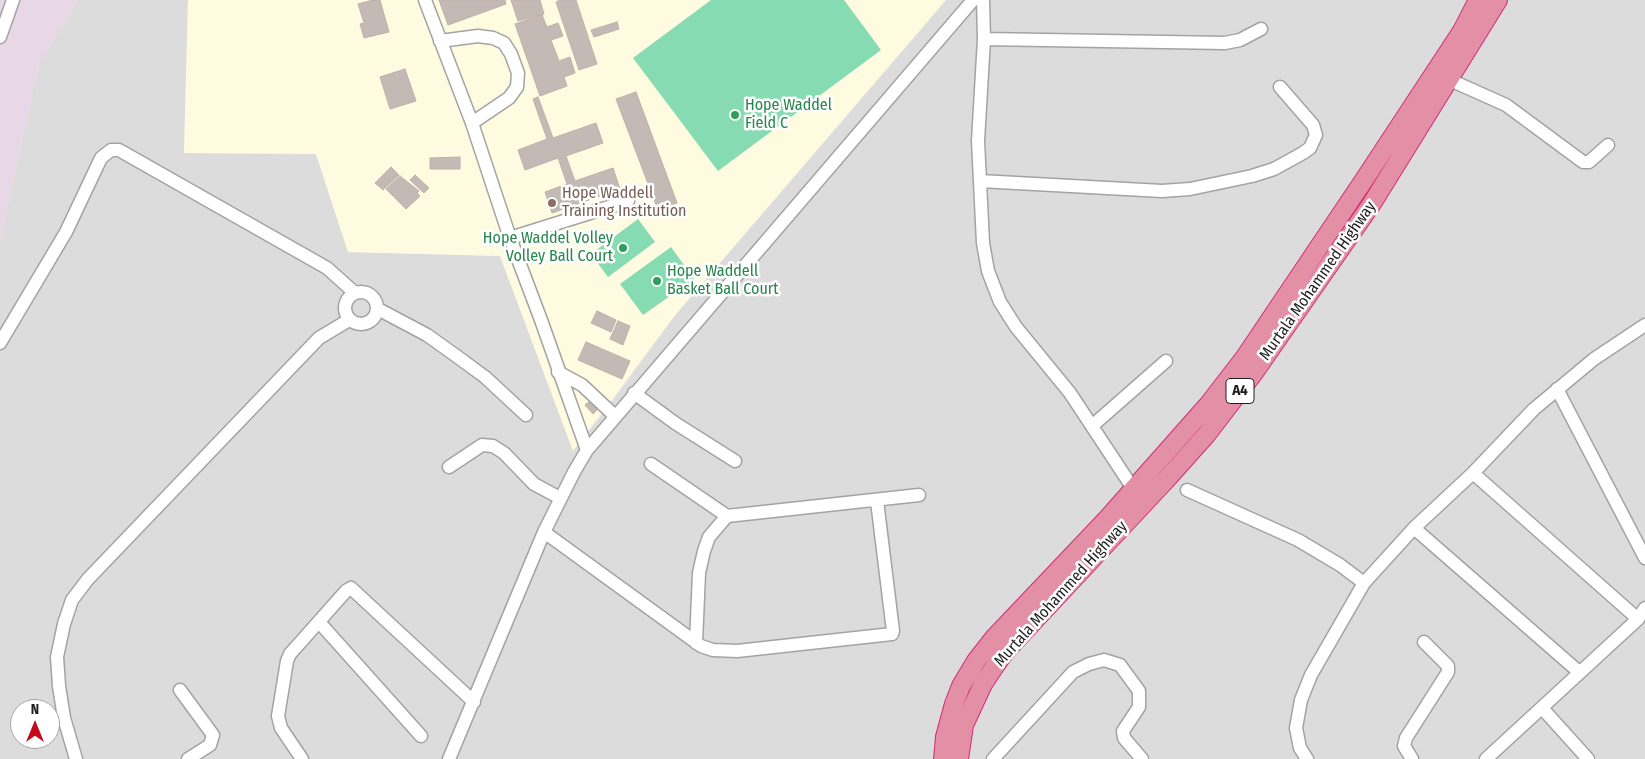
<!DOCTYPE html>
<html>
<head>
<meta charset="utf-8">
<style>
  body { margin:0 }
  #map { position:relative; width:1645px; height:759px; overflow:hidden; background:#efebe5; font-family:"Fira Sans Condensed",sans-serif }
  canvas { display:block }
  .north { position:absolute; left:10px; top:699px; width:50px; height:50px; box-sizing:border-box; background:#fff; border:1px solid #a5a5a5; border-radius:50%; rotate:0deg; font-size:14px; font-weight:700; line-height:20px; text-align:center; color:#1f1f1f }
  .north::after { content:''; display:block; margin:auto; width:18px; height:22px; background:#c5081a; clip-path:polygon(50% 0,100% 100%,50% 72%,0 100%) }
</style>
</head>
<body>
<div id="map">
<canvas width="1645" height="759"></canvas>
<div class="north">N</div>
</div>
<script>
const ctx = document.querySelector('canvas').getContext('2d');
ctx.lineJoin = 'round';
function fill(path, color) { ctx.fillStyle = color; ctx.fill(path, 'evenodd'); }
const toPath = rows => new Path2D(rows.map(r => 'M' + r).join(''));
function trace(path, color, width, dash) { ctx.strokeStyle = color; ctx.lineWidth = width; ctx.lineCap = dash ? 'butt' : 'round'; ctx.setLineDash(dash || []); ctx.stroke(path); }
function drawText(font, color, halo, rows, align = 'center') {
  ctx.font = font + ' "Fira Sans Condensed",sans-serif'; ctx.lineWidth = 5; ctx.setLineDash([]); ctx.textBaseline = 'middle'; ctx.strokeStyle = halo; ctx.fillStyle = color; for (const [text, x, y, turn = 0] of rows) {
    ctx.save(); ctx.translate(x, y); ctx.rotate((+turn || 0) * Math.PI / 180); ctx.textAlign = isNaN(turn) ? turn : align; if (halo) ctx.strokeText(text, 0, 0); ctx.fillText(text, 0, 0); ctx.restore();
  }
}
const residential = toPath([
  [78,0,188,0,184,153,316,154,348,252,500,256,573,450,608,407,676,314,946,0,1645,0,1645,759,0,759,0,241,39,63],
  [20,709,50,709,50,739,20,739]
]);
const industrial = toPath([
  [0,0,78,0,39,63,0,241]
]);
const education = toPath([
  [188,0,946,0,676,314,573,451,500,256,348,252,316,154,184,153]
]);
const pitch = toPath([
  [711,0,844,0,881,50,718,171,633,58],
  [638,219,655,242,608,277,591,254],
  [671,247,694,279,643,315,620,284]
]);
const building = toPath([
  [373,0,380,0,389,32,364,38,360,24,364,23,358,4,373,0],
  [439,0,505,0,506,4,448,25,439,0],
  [511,0,540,0,544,14,518,21,511,0],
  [560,0,576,0,597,64,579,70,556,2,560,0],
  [542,15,547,27,558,23,563,36,551,40,559,61,570,57,575,73,564,77,567,86,540,96,515,24,542,15],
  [617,22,619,29,594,37,591,30,617,22],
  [405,69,416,101,390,109,380,77,405,69],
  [636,92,677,203,658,210,616,99,636,92],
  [538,97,553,138,596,123,603,143,566,156,575,181,613,168,620,189,552,213,545,192,567,184,558,158,525,170,518,150,547,139,533,99,538,97],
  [460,157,460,169,430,169,430,158,460,157],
  [391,167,399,175,383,190,375,183,391,167],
  [415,175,429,188,424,193,410,180,415,175],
  [400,176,419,191,417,193,420,196,406,209,386,189,400,176],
  [597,311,616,320,611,332,591,323,597,311],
  [618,321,630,326,623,345,610,339,618,321],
  [586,342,630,361,622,379,578,360,586,342],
  [594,398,601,406,593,414,585,405,594,398]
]);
const minor = toPath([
  [425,0,472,123,510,238,541,320,587,450],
  [983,0,984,39,978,141,983,243,988,271,1000,302,1016,327,1070,393,1138,496],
  [0,37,13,0],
  [984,39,1225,43,1240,40,1261,29],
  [440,41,478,36,493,38,504,43,511,54,518,73,517,87,509,98,472,123],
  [1450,80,1506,105,1583,162,1589,162,1608,145],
  [980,181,1162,191,1190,189,1252,176,1274,169,1303,153,1310,148,1316,135,1313,125,1280,87],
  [510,238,628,201],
  '345 308a16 16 0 1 1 32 0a16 16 0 1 1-32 0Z',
  [378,309,427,335,455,355,485,377,526,415],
  [0,343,66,232,101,158,111,150,119,150,327,268,355,293],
  [558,372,582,385,615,416],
  [1557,389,1645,558],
  [634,393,675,423,735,461],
  [1092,426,1166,361],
  [651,464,727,516,919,495],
  [449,467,482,445,493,446,504,453,534,484,560,498],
  [1473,473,1638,619],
  [1187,490,1298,540,1340,565,1364,583],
  [1414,528,1579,672],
  [544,532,701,646,713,650,737,651,892,634,893,631,877,501],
  [319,622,421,736],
  [696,643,699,573,704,551,709,537,727,516],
  [180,690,213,735,210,745,188,759],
  [1542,708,1588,759],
  [76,759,64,718,59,686,57,657,64,624,72,600,88,579,319,338,349,320],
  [302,759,281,728,278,716,287,661,290,654,346,591,351,588,474,702],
  [449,759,544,532,574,472,587,450,973,0],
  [993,759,1073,672,1089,664,1104,660,1120,665,1139,691,1139,707,1123,731,1124,738,1142,759],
  [1307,759,1300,748,1296,728,1301,700,1311,675,1364,583,1414,528,1473,473,1534,409,1594,359,1645,325],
  [1412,759,1404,746,1406,738,1448,672,1448,666,1424,642],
  [1486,759,1638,619,1645,608]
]);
const highway = toPath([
  [943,759,945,737,954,704,961,686,976,661,994,638,1107,519,1208,405,1245,357,1366,177,1462,31,1478,0],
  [959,759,964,725,983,684,995,666,1005,652,1165,481,1207,434,1253,374,1371,205,1498,0]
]);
const markers = [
  [735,115,5,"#2e9e5b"],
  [552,203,5,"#8d6e63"],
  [623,248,5,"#2e9e5b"],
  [657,281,5,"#2e9e5b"]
];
const shields = [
  [1240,391,28]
];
const shieldNames = [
  ["A4",1240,391]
];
const leisureNames = [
  ["Hope Waddel",745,106],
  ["Field C",745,124],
  ["Hope Waddel Volley",613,239,"right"],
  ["Volley Ball Court",613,257,"right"],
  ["Hope Waddell",667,272],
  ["Basket Ball Court",667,290]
];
const educationNames = [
  ["Hope Waddell",562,194],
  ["Training Institution",562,212]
];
const streetNames = [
  ["Murtala Mohammed Highway",1318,281,-55],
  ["Murtala Mohammed Highway",1061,594,-48]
];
fill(residential, '#dddcdc');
fill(industrial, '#e8d7e6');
fill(education, '#fefbe0');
fill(pitch, '#86dbb2');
fill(building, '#c4bab5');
trace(building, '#c0b0a8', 1);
trace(minor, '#a3a3a3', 15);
trace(highway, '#d42b75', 20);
trace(minor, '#fff', 12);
trace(highway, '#e390a7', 18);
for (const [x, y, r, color] of markers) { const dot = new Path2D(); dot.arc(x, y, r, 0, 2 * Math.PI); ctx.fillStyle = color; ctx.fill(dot); trace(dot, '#fff', 2); }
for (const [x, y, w] of shields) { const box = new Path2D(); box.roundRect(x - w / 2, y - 12.5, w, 25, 4); ctx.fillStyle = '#fff'; ctx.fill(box); trace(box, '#1f1f1f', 1); }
drawText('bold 15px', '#1f1f1f', null, shieldNames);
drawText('16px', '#27864d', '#fff', leisureNames, 'left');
drawText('16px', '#785e54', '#fff', educationNames, 'left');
drawText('16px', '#1f1f1f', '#fff', streetNames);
</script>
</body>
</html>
